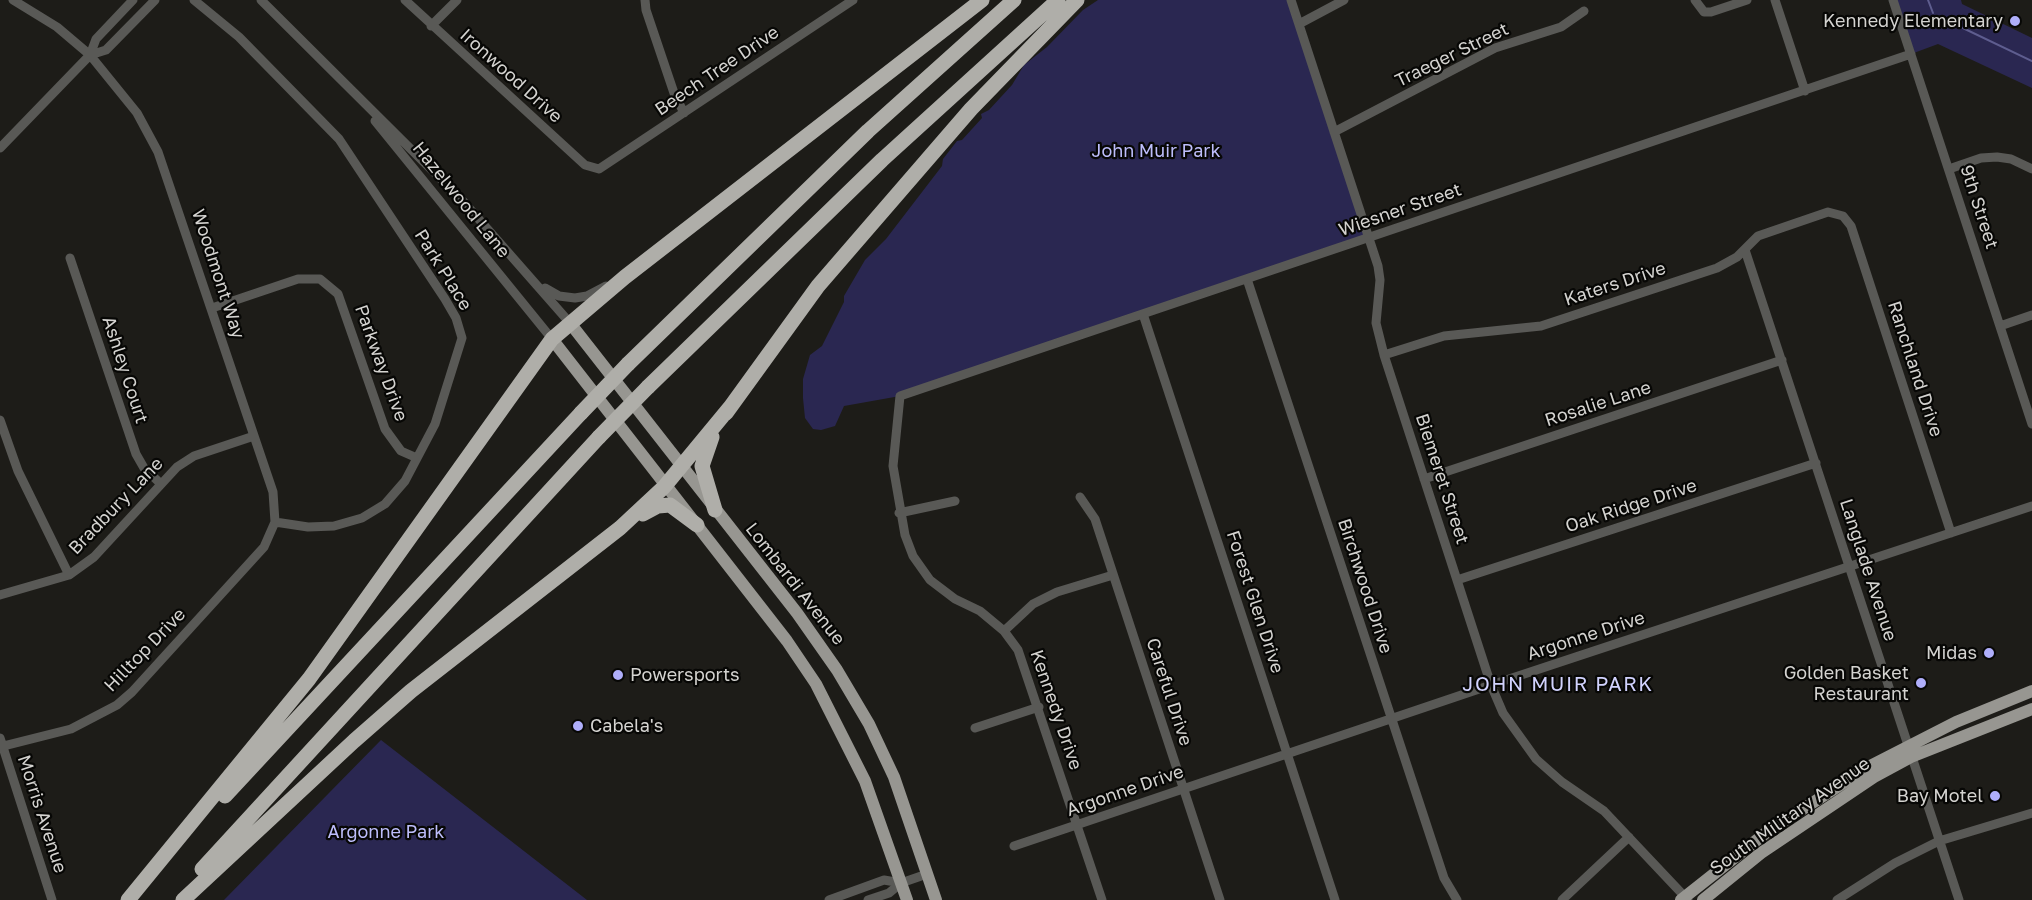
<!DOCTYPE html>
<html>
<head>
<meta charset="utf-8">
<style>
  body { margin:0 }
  canvas { display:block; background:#1d1c18 }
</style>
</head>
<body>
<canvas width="2032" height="900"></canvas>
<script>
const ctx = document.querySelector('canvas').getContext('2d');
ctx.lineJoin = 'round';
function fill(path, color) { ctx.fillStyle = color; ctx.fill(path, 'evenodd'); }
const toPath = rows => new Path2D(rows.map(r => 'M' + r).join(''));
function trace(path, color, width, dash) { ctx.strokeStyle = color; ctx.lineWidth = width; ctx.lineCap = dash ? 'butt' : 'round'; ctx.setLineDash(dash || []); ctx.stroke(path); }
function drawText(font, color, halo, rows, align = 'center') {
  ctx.font = font + ' "Golos Text",sans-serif'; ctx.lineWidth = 4.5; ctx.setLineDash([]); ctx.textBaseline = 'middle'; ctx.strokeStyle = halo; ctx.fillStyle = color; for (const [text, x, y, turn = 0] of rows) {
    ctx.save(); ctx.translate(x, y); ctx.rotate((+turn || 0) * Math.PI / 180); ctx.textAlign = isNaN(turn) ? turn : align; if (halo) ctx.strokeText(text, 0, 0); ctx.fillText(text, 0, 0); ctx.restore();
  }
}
const green = toPath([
  [1098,0,1291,0,1369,238,900,396,844,406,835,426,821,430,813,429,805,418,803,398,803,379,810,355,822,346,844,302,844,296,865,260,886,239,942,166,943,159,957,141,962,140,982,118,981,114,989,110,1012,85,1024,65,1047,47,1083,10],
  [1893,0,1961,0,1962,4,2032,38,2032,88,1938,44,1911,54],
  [381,740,587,900,224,900]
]);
const stream = toPath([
  [1928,0,1933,13],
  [1944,19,2032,61]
]);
const minor = toPath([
  [194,0,239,37,339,139,445,299,456,318,462,338,435,424,405,481,385,504,362,518,334,526,308,527,275,522],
  [261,0,462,200,570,323],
  [405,0,585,165,599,169,853,0],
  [645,0,646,10,674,93,684,113],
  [1291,0,1378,266,1380,280,1376,323,1384,355,1491,685,1503,713,1536,759,1562,782,1604,811,1688,900],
  [1695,0,1704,12,1711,12,1747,0],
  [1775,0,1805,91],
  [1893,0,2032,424],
  [1299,24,1344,0],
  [431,26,457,0],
  [90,55,96,39,133,0],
  [375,121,552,339],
  [1334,132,1495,48,1561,27,1584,11],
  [0,148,90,55,106,50,155,0],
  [1949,169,1981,158,1997,157,2011,159,2032,169],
  [1745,250,1959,900],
  [70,258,136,454,144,468,161,484],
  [1247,279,1444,878,1457,900],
  [545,288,559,296,575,298,587,296,606,286],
  [212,308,298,279,320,279,338,294,385,429,401,451,417,458],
  [1143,314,1335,900],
  [2000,326,2032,315],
  [1384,355,1444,336,1541,326,1717,268,1737,257,1758,236,1828,212,1843,216,1851,226,1951,533],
  [0,420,18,471,69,575],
  [1424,479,1782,360],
  [1080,497,1095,519,1220,900],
  [899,513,955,501],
  [1457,580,1816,463],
  [0,595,69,575,94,557,177,467,194,456,254,436],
  [1004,631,1033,604,1057,592,1113,575],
  [975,728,1039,707],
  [0,738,52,900],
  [0,747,71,729,117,705,132,692,264,547,275,522,273,492,158,152,137,113,90,55,57,27,13,0],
  [1014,846,1491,685,2032,506],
  [829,900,884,880,901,883],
  [868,900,889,893,901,883,927,874],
  [1102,900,1018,650,1004,631,980,611,955,599,930,580,913,556,905,535,893,466,900,396,1911,54],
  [1562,900,1629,837],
  [1837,900,1895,863,1939,841,2032,813]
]);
const major = toPath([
  [570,323,797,613,837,670,869,724,894,777,936,900],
  [552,339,787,641,816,684,865,781,907,900],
  [1681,900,1767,832,1870,766,1956,722,2032,691],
  [1703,900,1761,853,1874,777,1911,757,2032,709]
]);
const highway = toPath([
  [628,364,868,131,1014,0],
  [648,387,882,160,1058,0],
  [726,413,818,286,971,109,1077,0],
  [712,437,702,466,715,510],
  [643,514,658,506,670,505,697,525],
  [225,796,581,413],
  [202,869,599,437],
  [128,900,309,679,552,339,625,277,982,0],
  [183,900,354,741,411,691,620,528,664,487,731,406]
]);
const highwayBridge = toPath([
  [581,413,628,364],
  [599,437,648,387]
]);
const markers = [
  [2015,21,6,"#afaefa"],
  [1989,653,6,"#afaefa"],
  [618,675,6,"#afaefa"],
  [1921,683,6,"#afaefa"],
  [578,726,6,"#afaefa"],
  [1995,796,6,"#afaefa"]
];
const poiNames = [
  ["Kennedy Elementary",2003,21],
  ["Midas",1977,653],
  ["Golden Basket",1909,673],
  ["Restaurant",1909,694],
  ["Powersports",630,675,"left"],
  ["Cabela's",590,726,"left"],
  ["Bay Motel",1983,796]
];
const streetNames = [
  ["Traeger Street",1452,55,-26],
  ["Beech Tree Drive",717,71,-34],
  ["Ironwood Drive",511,76,42],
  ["Hazelwood Lane",461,200,51],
  ["9th Street",1979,207,72],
  ["Wiesner Street",1400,210,-19],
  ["Park Place",443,270,58],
  ["Woodmont Way",218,274,72],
  ["Katers Drive",1615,284,-18],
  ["Parkway Drive",381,363,70],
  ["Ranchland Drive",1915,369,72],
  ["Ashley Court",125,370,72],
  ["Rosalie Lane",1598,404,-18],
  ["Biemeret Street",1442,479,72],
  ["Bradbury Lane",116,506,-46],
  ["Oak Ridge Drive",1631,506,-18],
  ["Langlade Avenue",1868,570,72],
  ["Lombardi Avenue",795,584,52],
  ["Birchwood Drive",1365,586,72],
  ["Forest Glen Drive",1255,602,72],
  ["Argonne Drive",1586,636,-18],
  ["Hilltop Drive",145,650,-46],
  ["Careful Drive",1169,692,72],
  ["Kennedy Drive",1056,710,71],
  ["Argonne Drive",1125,791,-19],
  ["Morris Avenue",42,814,72],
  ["South Military Avenue",1790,816,-35]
];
const parkNames = [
  ["John Muir Park",1156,151],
  ["Argonne Park",386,832]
];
const neighbourhoodNames = [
  ["JOHN MUIR PARK",1558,685]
];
fill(green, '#2a2751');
trace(stream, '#5e5d8f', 2);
trace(minor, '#595956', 9);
trace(major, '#979691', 12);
trace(highway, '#afaea9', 15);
trace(highwayBridge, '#afaea9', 15);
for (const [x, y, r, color] of markers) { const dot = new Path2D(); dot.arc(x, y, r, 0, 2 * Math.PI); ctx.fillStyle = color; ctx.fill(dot); trace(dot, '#070705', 2); }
drawText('18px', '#d4d3d0', '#070705', poiNames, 'right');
drawText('18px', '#d4d3d0', '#070705', streetNames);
drawText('18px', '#bdbdfb', '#070705', parkNames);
ctx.letterSpacing = '1.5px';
drawText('20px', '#d1d2fd', '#070705', neighbourhoodNames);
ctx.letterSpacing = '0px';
</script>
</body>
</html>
